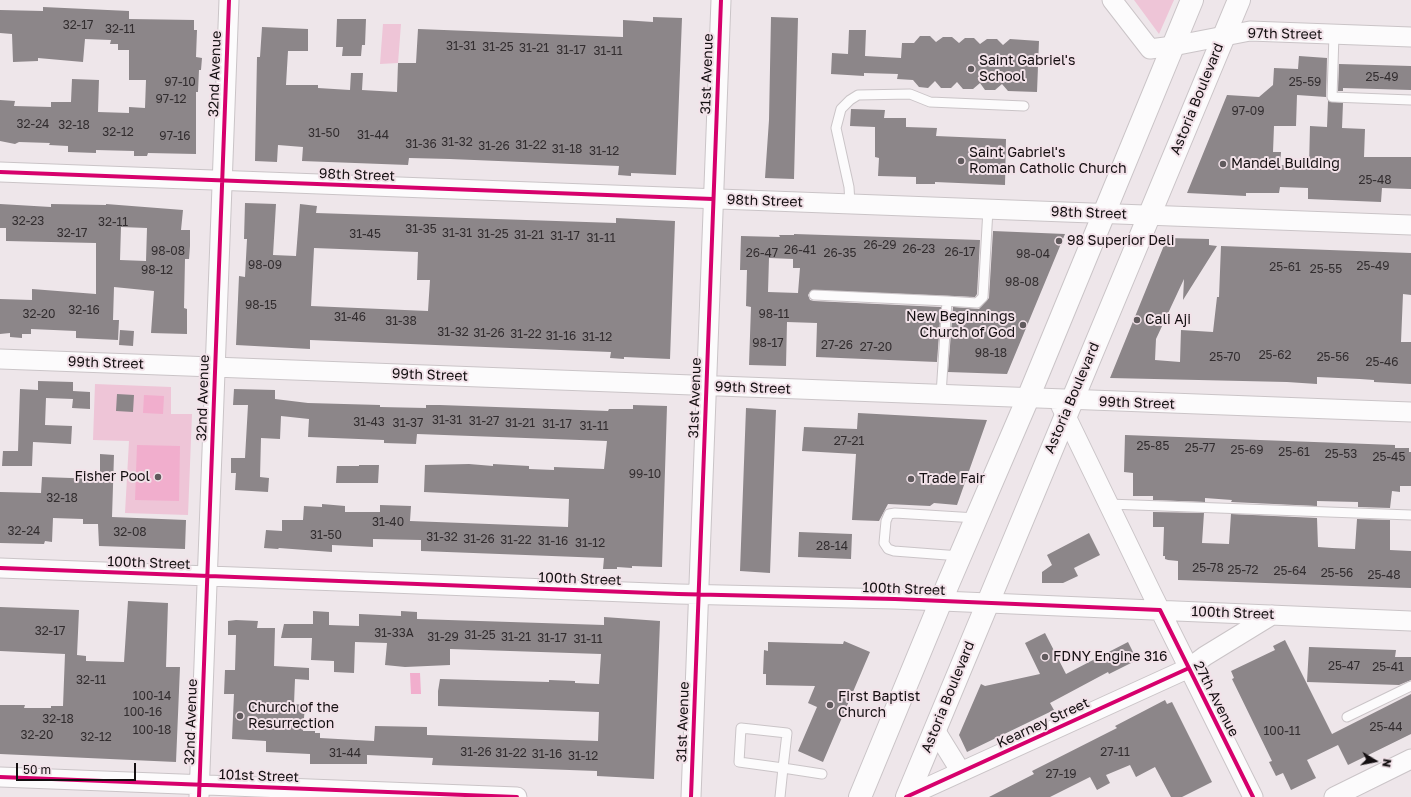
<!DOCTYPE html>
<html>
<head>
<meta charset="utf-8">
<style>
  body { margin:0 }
  #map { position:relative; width:1411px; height:797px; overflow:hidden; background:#eee6ea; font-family:"Golos Text",sans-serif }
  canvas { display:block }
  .north { position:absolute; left:1355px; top:741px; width:40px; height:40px; -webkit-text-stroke:3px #f2e2e9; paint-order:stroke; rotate:100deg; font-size:11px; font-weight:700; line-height:16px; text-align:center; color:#140f11 }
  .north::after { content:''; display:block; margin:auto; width:14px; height:18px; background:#140f11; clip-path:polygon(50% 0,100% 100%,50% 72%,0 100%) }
  .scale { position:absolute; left:16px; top:763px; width:120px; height:18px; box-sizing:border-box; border:2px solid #140f11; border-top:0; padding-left:5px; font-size:12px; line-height:14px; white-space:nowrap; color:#140f11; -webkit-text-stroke:3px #f2e2e9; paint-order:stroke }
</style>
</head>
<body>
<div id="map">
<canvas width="1411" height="797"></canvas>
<div class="north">N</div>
<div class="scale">50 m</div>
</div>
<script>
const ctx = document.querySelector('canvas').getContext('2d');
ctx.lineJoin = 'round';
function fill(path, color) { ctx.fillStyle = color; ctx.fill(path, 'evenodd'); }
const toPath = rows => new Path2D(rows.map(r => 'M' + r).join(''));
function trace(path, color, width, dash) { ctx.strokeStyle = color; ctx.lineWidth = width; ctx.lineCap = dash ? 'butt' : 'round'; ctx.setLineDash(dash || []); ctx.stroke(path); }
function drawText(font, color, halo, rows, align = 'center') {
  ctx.font = font + ' "Golos Text",sans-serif'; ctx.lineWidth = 4; ctx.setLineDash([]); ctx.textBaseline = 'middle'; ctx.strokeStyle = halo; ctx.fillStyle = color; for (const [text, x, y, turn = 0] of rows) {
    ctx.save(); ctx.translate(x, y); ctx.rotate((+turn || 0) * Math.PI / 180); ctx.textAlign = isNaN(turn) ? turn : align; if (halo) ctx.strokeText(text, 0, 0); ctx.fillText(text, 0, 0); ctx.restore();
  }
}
const green = toPath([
  [1134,0,1174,0,1159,34],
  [383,24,401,24,398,63,380,64],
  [95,384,171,387,171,414,192,414,188,515,125,513,129,441,93,440]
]);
const water = toPath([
  [144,395,164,396,163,414,143,413],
  [137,445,180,446,179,501,135,500],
  [410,673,420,673,421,694,411,694]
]);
const building = toPath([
  [43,7,129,11,129,19,194,20,194,30,197,30,196,57,202,58,201,70,199,70,198,92,196,92,196,154,148,153,147,156,134,156,134,151,96,150,96,153,68,152,68,146,49,145,50,143,19,142,15,144,0,141,0,100,15,101,14,106,51,107,51,102,71,102,72,79,99,80,98,112,129,113,129,107,145,108,146,80,129,80,129,50,118,50,118,44,110,44,111,40,85,39,83,62,38,58,38,61,13,62,12,34,0,33,0,10,43,11],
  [653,17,682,18,676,175,631,173,631,176,618,175,619,166,450,159,409,158,408,165,302,161,303,147,278,145,277,162,255,161,257,57,260,57,262,27,308,29,308,51,288,51,286,85,318,85,318,88,350,90,351,73,363,73,362,90,397,92,398,63,416,63,418,29,623,37,623,20,653,22],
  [771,17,798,18,794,179,765,178,769,120],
  [337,19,366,19,365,45,362,45,361,56,342,56,343,47,336,47],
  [849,30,866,30,865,56,901,58,902,43,914,43,920,36,930,36,936,42,943,37,952,37,959,43,965,38,974,38,980,44,987,39,997,39,1003,45,1010,39,1039,41,1037,92,1008,91,1002,84,995,90,985,90,980,83,973,89,963,89,957,82,951,88,941,88,935,81,928,88,919,87,913,80,897,79,898,74,864,73,864,76,831,74,832,53,848,54],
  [1299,56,1327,58,1326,97,1297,95,1296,126,1274,126,1273,152,1281,152,1280,165,1309,167,1310,126,1327,127,1328,101,1343,103,1342,128,1365,129,1364,157,1411,157,1411,189,1382,188,1381,202,1308,199,1308,188,1280,187,1279,193,1246,193,1246,196,1187,193,1227,95,1259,97,1273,85,1274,68,1298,69],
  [1339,64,1411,66,1411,90,1343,88,1343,91,1338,91],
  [851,109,885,110,884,118,906,118,906,127,937,128,936,136,1006,139,1005,185,935,182,935,184,916,184,916,177,878,176,879,158,875,157,875,127,850,126],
  [245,203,276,204,273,255,296,256,300,204,317,206,316,213,616,223,616,218,675,221,670,359,624,357,624,359,610,358,611,352,310,340,310,349,236,345,239,276,245,277,247,239,244,239],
  [314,248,418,252,417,280,430,280,428,311,311,306],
  [0,204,51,207,51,204,106,205,106,204,183,210,181,230,190,230,190,246,189,259,185,259,184,308,187,309,187,334,151,333,154,291,114,287,113,320,119,320,118,340,76,338,76,331,31,329,31,334,22,334,22,338,10,337,10,333,0,334,0,299,32,300,32,289,96,294,96,243,6,241,6,228,0,228],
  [121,227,147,228,146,261,120,260],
  [993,231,1065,234,1007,374,948,372,953,307,979,309,989,298],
  [794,234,980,240,977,294,975,297,812,290,808,295,810,300,814,301,941,307,937,362,816,357,817,323,787,322,786,366,749,365,751,307,746,306,747,270,740,270,741,236,780,237,779,235,794,235],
  [769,258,793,259,793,268,800,268,798,293,768,292],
  [1167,238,1209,239,1209,245,1217,246,1183,300,1184,279,1156,339,1155,360,1180,362,1181,330,1213,332,1217,297,1219,297,1221,246,1411,253,1411,295,1403,294,1401,342,1411,342,1411,384,1374,382,1374,380,1360,379,1317,377,1317,384,1287,382,1110,378],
  [120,330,134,331,133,346,119,345],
  [38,381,73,382,73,393,73,391,90,392,90,409,72,408,73,399,46,398,45,425,72,426,71,444,33,442,32,466,2,466,3,451,18,451,20,389,38,390],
  [234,389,275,390,275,399,308,403,380,405,380,407,426,408,426,405,440,405,608,411,609,409,633,409,633,405,667,406,662,567,632,566,632,568,617,567,617,569,603,569,604,558,421,551,421,540,373,539,373,547,332,545,332,552,279,548,278,549,264,548,266,530,282,531,282,520,303,520,304,506,322,507,322,504,345,506,345,512,380,512,380,505,411,506,410,521,568,527,569,499,424,492,425,465,469,464,493,466,493,464,529,466,529,469,554,470,554,467,604,469,607,441,417,434,416,444,384,443,384,440,308,437,309,419,281,416,280,439,261,438,260,477,269,478,268,492,235,490,236,473,231,473,231,458,245,458,248,405,233,405],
  [117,394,134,395,133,412,116,411],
  [746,408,776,410,770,573,740,571],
  [858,413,987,420,957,505,934,503,930,506,888,504,879,521,852,520,856,454,802,451,804,427,857,429],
  [1125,435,1395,445,1395,448,1409,448,1409,452,1411,452,1411,486,1400,486,1400,492,1392,491,1390,508,1358,507,1358,502,1317,501,1317,506,1231,502,1232,500,1205,498,1205,502,1153,500,1153,496,1133,496,1133,473,1124,472],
  [100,454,114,455,112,517,186,520,185,549,99,546,98,524,83,524,83,519,53,518,52,542,45,541,44,544,0,543,0,492,41,493,42,477,100,479],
  [359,465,379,465,378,483,336,483,337,466,359,466],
  [1153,512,1204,513,1202,543,1229,544,1231,514,1317,518,1318,547,1332,548,1355,549,1357,519,1390,520,1390,550,1411,551,1411,588,1178,580,1178,561,1168,560,1165,559,1165,556,1163,556,1164,527,1153,527],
  [799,532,852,534,851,559,798,557],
  [1089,533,1100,555,1074,568,1078,576,1063,583,1042,583,1042,572,1052,565,1047,555],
  [128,601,168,603,166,667,180,667,176,762,0,754,0,705,25,705,24,708,51,708,51,706,63,706,65,654,0,651,0,607,79,610,77,655,86,656,86,661,124,662],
  [313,611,329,612,329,625,359,626,359,614,401,616,401,611,417,612,417,619,604,625,604,617,660,621,654,779,597,776,597,771,432,765,433,758,367,755,367,764,310,764,310,754,266,752,266,741,232,739,234,694,224,694,225,670,235,670,236,636,236,635,228,635,228,621,236,620,258,621,257,628,275,628,274,666,309,668,309,680,295,679,294,704,305,705,303,731,315,731,315,733,320,733,320,738,374,741,375,726,427,727,427,735,598,741,599,712,438,706,438,691,440,679,549,682,549,680,575,681,575,683,599,684,601,654,450,649,450,665,405,667,385,665,387,643,355,642,354,673,334,672,334,661,311,660,312,638,281,638,284,624,313,624],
  [1045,633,1066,674,1128,642,1137,660,1109,674,1108,672,1050,703,1054,710,967,752,959,735,981,684,985,686,1040,674,1025,643],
  [1285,640,1332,734,1411,694,1411,734,1348,765,1338,745,1307,760,1316,778,1291,790,1283,773,1276,776,1269,762,1272,761,1232,679,1234,678,1231,671,1275,650,1273,646],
  [844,641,870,652,823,762,798,751,817,707,808,703,815,686,766,685,766,674,763,674,764,650,768,651,768,642,843,644],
  [1309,647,1396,650,1395,657,1411,657,1411,680,1399,685,1307,682],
  [1165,700,1167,704,1172,702,1212,782,1182,797,1171,797,1155,767,1136,777,1130,765,1106,775,1110,783,1097,790,1090,777,1050,797,989,797,1034,774,1032,771,1117,728,1115,726]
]);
const service = toPath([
  [1334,34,1332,97,1411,100],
  [850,204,849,187,836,128,841,109,850,100,858,95,910,94,930,102,1024,106],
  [814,295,947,301,941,395],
  [947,301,977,303,983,297,988,209],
  [1108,504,1411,515],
  [960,556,894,551,888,549,884,543,886,521,889,514,895,513,976,518],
  [1347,717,1411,686],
  [780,797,783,768,787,733,741,728,739,762,783,768,822,774]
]);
const minor = toPath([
  [1112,0,1150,49,1173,46,1250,31,1411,37],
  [0,172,1411,225],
  [0,359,1411,412],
  [1061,406,1152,594,1253,797],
  [0,568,678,594,895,599,1411,621],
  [935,730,961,772],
  [0,777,517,797],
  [199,797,229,0],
  [691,797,721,0],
  [906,797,1189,668,1205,656,1272,615],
  [1334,797,1411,759]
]);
const primary = toPath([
  [860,797,948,584,1028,398,1192,0],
  [907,797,1239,0]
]);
const cycleway = toPath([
  [0,172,713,199],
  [0,568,678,594,895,599,1160,610,1253,797],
  [0,777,517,797],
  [199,797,229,0],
  [691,797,721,0],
  [906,797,1189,668]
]);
const markers = [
  [971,69,4,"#605a5d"],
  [961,161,4,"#605a5d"],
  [1223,164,4,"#605a5d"],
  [1059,241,4,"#605a5d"],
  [1137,320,4,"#605a5d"],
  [1023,325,4,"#605a5d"],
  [158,477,4,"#605a5d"],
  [911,479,4,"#605a5d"],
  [1045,657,4,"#605a5d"],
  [830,705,4,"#605a5d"],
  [240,716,4,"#605a5d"]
];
const numberNames = [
  ["32-17",78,25],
  ["32-11",120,29],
  ["31-31",461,46],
  ["31-25",498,47],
  ["31-21",534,48],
  ["31-17",571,50],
  ["31-11",608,51],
  ["25-49",1382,77],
  ["97-10",180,82],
  ["25-59",1305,82],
  ["97-12",171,99],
  ["97-09",1248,111],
  ["32-24",33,124],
  ["32-18",74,125],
  ["32-12",118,132],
  ["31-50",324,133],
  ["31-44",373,135],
  ["97-16",175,136],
  ["31-32",457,142],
  ["31-36",421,144],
  ["31-22",531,145],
  ["31-26",494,146],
  ["31-18",567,149],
  ["31-12",604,151],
  ["25-48",1375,180],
  ["32-23",28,221],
  ["32-11",113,222],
  ["31-35",421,229],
  ["32-17",72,233],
  ["31-31",457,233],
  ["31-45",365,234],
  ["31-25",493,234],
  ["31-21",529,235],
  ["31-17",565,236],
  ["31-11",601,238],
  ["26-29",880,245],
  ["26-23",919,249],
  ["26-41",800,250],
  ["98-08",168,251],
  ["26-17",960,252],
  ["26-47",762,253],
  ["26-35",840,253],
  ["98-04",1033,254],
  ["98-09",265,265],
  ["25-49",1373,266],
  ["25-61",1285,267],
  ["25-55",1326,269],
  ["98-12",157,270],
  ["98-08",1022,282],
  ["98-15",261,305],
  ["32-16",84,310],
  ["32-20",39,314],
  ["98-11",774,314],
  ["31-46",350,317],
  ["31-38",401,321],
  ["31-32",453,332],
  ["31-26",489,333],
  ["31-22",526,334],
  ["31-16",561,336],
  ["31-12",597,337],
  ["98-17",768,343],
  ["27-26",837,345],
  ["27-20",876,347],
  ["98-18",991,353],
  ["25-62",1275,355],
  ["25-70",1225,357],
  ["25-56",1333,357],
  ["25-46",1382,362],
  ["31-31",447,420],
  ["31-27",484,421],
  ["31-43",369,422],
  ["31-37",408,423],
  ["31-21",520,423],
  ["31-17",557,424],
  ["31-11",594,426],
  ["27-21",849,441],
  ["25-85",1153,446],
  ["25-77",1200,448],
  ["25-69",1247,450],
  ["25-61",1294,452],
  ["25-53",1341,454],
  ["25-45",1389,457],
  ["99-10",645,474],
  ["32-18",62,498],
  ["31-40",388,522],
  ["32-24",24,531],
  ["32-08",130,532],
  ["31-50",326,535],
  ["31-32",442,537],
  ["31-26",479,539],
  ["31-22",516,540],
  ["31-16",553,541],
  ["31-12",590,543],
  ["28-14",832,546],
  ["25-78",1208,568],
  ["25-72",1243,570],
  ["25-64",1290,571],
  ["25-56",1337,573],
  ["25-48",1384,575],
  ["32-17",50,631],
  ["31-33A",394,633],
  ["31-25",480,635],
  ["31-29",443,637],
  ["31-21",516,637],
  ["31-17",552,638],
  ["31-11",588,639],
  ["25-47",1344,666],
  ["25-41",1388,667],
  ["32-11",91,680],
  ["100-14",152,696],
  ["100-16",143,712],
  ["32-18",58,719],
  ["25-44",1386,727],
  ["100-18",152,730],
  ["100-11",1282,731],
  ["32-20",37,735],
  ["32-12",96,737],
  ["31-26",476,752],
  ["27-11",1115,752],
  ["31-44",345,753],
  ["31-22",511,753],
  ["31-16",547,754],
  ["31-12",583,756],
  ["27-19",1061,774]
];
const streetNames = [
  ["97th Street",1285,34,1],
  ["32nd Avenue",215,74,-88],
  ["31st Avenue",707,74,-88],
  ["Astoria Boulevard",1197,99,-68],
  ["98th Street",357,175,2],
  ["98th Street",765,201,2],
  ["98th Street",1089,213,2],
  ["99th Street",106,363,2],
  ["99th Street",430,375,2],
  ["99th Street",753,388,2],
  ["32nd Avenue",203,398,-88],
  ["31st Avenue",695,398,-88],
  ["Astoria Boulevard",1072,398,-67],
  ["99th Street",1137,403,2],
  ["100th Street",149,563,2],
  ["100th Street",580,579,2],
  ["100th Street",904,589,2],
  ["100th Street",1233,613,2],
  ["Astoria Boulevard",948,697,-68],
  ["27th Avenue",1216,699,63],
  ["32nd Avenue",191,722,-88],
  ["31st Avenue",683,722,-88],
  ["Kearney Street",1043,723,-25],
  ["101st Street",259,776,2]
];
const poiNames = [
  ["Saint Gabriel's",979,61],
  ["School",979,77],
  ["Saint Gabriel's",969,153],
  ["Roman Catholic Church",969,169],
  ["Mandel Building",1231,164],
  ["98 Superior Deli",1067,241],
  ["New Beginnings",1015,317,"right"],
  ["Church of God",1015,333,"right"],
  ["Cali Aji",1145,320],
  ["Fisher Pool",150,477,"right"],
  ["Trade Fair",919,479],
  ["FDNY Engine 316",1053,657],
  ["First Baptist",838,697],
  ["Church",838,713],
  ["Church of the",248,708],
  ["Resurrection",248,724]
];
fill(green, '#eec5d7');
fill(water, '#f1aecd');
fill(building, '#8c8689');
trace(service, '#cac4c7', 11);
trace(minor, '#cac4c7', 21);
trace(primary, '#cac4c7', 24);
trace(service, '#fcfbfc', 9);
trace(minor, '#fcfbfc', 19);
trace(primary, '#fcfbfc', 22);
trace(cycleway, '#d6006c', 4);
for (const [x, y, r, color] of markers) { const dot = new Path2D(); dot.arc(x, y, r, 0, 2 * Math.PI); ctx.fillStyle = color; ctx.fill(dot); trace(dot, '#f2e2e9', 1.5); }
drawText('12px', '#322d2f', null, numberNames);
drawText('14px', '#140f11', '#f2e2e9', streetNames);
drawText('14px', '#140f11', '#f2e2e9', poiNames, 'left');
</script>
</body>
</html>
